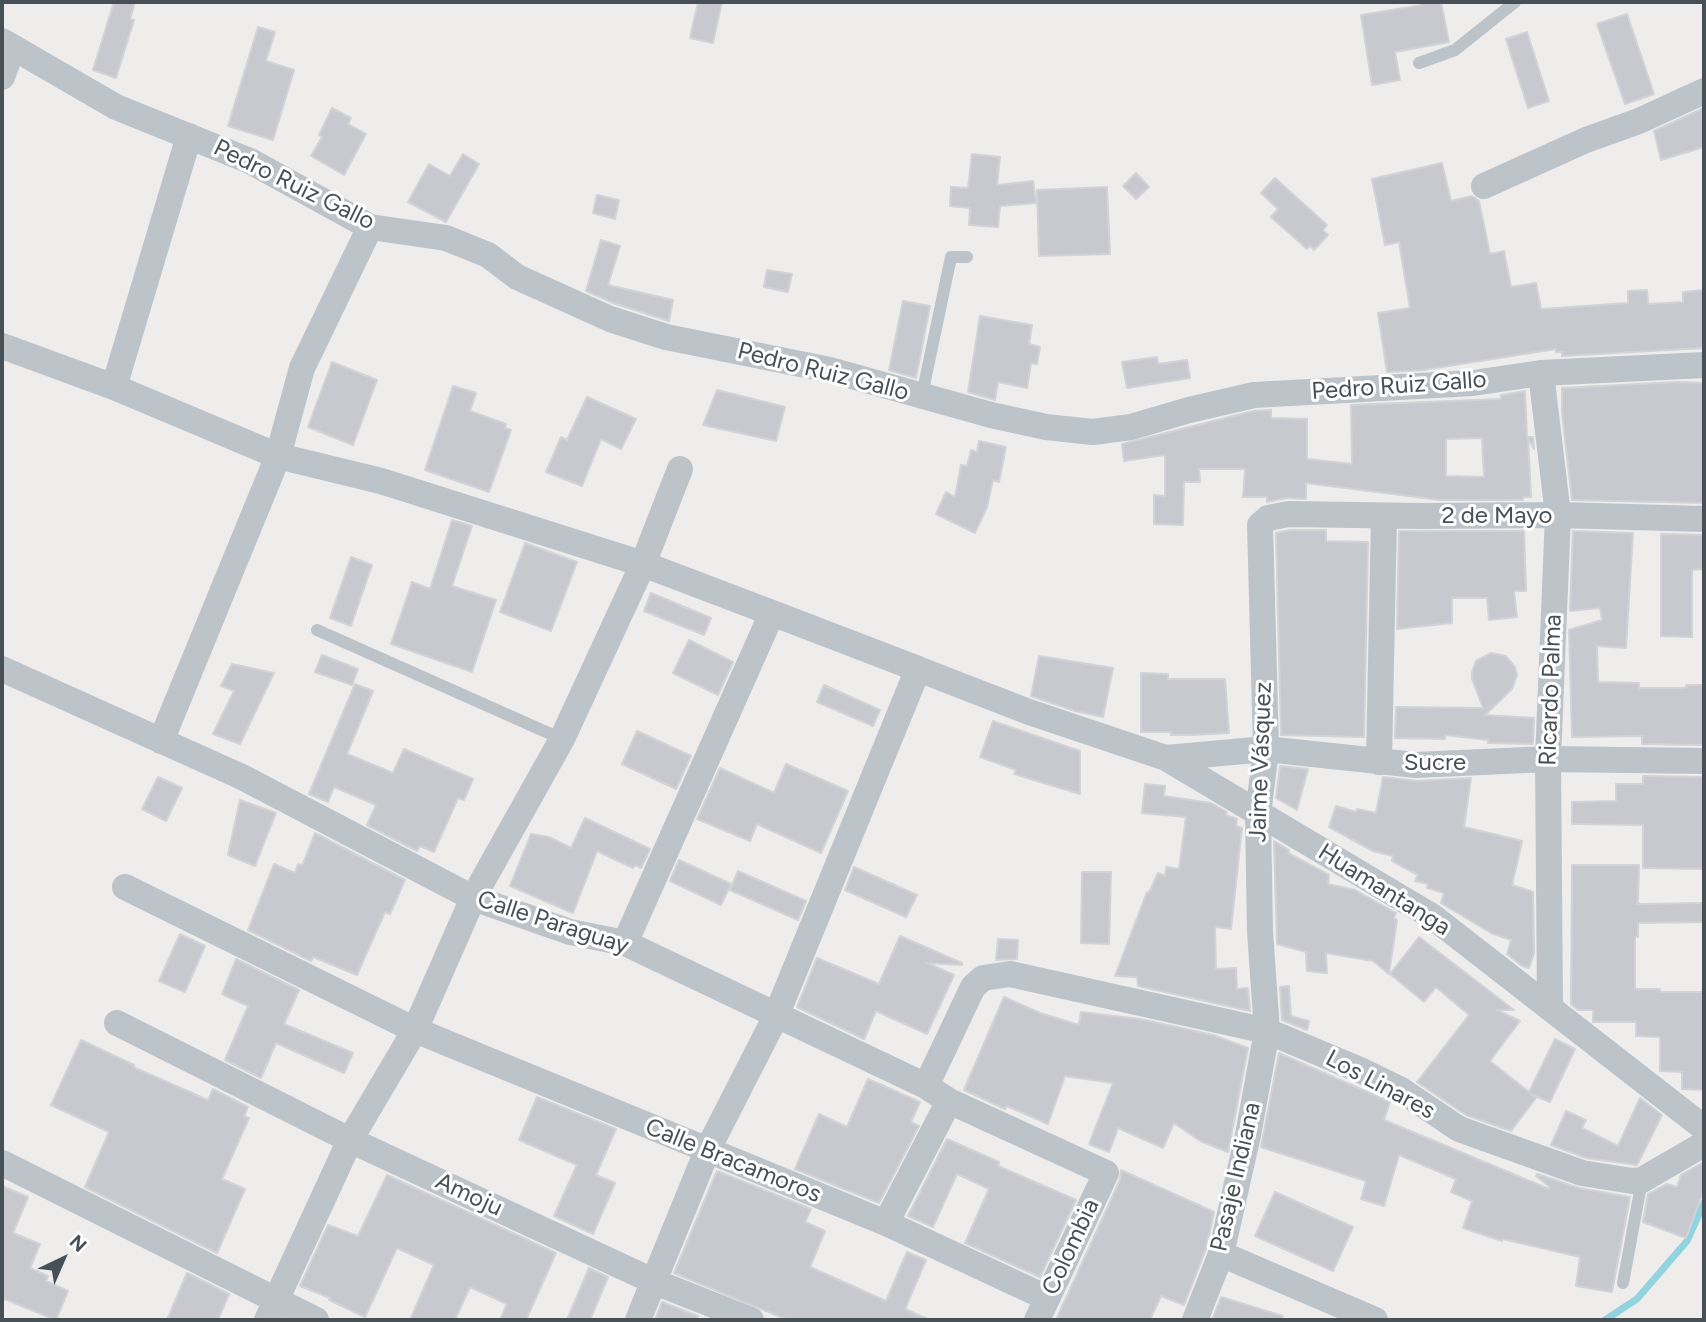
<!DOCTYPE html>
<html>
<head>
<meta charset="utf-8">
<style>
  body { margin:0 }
  #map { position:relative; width:1706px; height:1322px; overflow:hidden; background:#efecec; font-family:Figtree,sans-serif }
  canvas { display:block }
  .frame { position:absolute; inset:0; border:4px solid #475057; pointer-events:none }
  .north { position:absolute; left:28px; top:1224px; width:70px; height:70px; -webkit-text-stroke:5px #fff; paint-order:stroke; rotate:44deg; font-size:19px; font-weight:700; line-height:28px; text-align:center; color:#475057 }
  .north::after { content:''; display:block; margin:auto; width:24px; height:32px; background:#475057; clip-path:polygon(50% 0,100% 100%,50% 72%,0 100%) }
</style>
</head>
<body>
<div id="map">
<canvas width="1706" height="1322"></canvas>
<div class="frame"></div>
<div class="north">N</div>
</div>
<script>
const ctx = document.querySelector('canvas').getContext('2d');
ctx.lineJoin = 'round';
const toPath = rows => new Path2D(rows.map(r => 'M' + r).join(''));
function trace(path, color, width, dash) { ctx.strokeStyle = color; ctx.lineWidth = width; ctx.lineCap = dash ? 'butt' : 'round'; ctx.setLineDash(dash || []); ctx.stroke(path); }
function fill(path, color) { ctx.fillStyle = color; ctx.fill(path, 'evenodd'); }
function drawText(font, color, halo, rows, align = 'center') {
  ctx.font = font + ' Figtree,sans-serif'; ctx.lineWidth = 6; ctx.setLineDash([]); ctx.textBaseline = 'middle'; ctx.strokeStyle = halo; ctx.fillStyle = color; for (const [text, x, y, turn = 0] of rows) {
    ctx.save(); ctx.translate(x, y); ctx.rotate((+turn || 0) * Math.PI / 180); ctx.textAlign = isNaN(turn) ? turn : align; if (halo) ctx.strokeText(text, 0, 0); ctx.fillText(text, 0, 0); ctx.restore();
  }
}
const stream = toPath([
  [1605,1320,1637,1299,1687,1241,1704,1203]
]);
const building = toPath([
  [114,2,135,2,130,19,134,20,116,78,93,70,114,2],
  [698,2,722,2,713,43,690,38,698,2],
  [1421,2,1441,2,1449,42,1395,52,1400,80,1372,85,1361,15,1422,5,1421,2],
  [1627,14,1654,94,1625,104,1597,24,1627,14],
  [258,27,275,32,266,61,294,70,273,140,228,126,258,27],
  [1527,32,1549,101,1528,108,1506,39,1527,32],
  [332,108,351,118,348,124,366,134,344,175,311,156,322,137,319,135,332,108],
  [1704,108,1704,147,1661,160,1654,131,1704,108],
  [463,154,479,164,446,222,408,202,429,164,450,176,463,154],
  [972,154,1000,157,997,185,1033,181,1036,203,1000,206,998,227,969,225,970,208,950,206,951,187,968,188,972,154],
  [1442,163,1451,201,1472,196,1479,201,1490,254,1504,251,1511,287,1536,283,1541,309,1628,303,1628,291,1647,290,1648,304,1683,302,1683,292,1704,290,1704,348,1562,356,1562,352,1556,352,1556,349,1423,370,1387,372,1378,313,1410,308,1399,242,1385,245,1372,179,1442,163],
  [1136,173,1149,187,1136,199,1123,186,1136,173],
  [1275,178,1327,225,1323,230,1328,235,1314,250,1310,246,1307,249,1271,217,1278,209,1261,193,1275,178],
  [1107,187,1110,254,1039,256,1037,190,1107,187],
  [597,195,619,200,615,219,593,213,597,195],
  [601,240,620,246,608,285,673,300,669,321,616,304,586,291,601,240],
  [767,270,792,274,788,292,764,287,767,270],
  [903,301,930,306,916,378,889,370,903,301],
  [980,316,1032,325,1029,344,1040,347,1037,364,1031,363,1027,388,998,382,995,400,968,392,980,316],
  [1157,357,1158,364,1187,360,1190,378,1127,388,1122,362,1157,357],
  [332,362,377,380,353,445,308,427,332,362],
  [1679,382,1704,383,1704,503,1572,500,1562,413,1562,388,1679,382],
  [453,386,476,393,470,411,506,424,505,428,511,430,489,492,425,470,453,386],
  [717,390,785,407,776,441,703,425,717,390],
  [1525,391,1527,437,1533,437,1534,449,1528,438,1531,497,1523,497,1523,500,1440,500,1306,483,1306,499,1286,498,1267,502,1267,497,1243,497,1245,469,1199,469,1200,482,1184,482,1183,525,1154,524,1154,495,1165,496,1165,455,1124,461,1122,444,1253,411,1271,410,1271,418,1307,419,1307,459,1352,464,1351,405,1501,399,1501,395,1525,391],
  [1482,438,1484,477,1446,476,1446,439,1482,438],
  [587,397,636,419,621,449,601,439,582,486,546,472,561,437,567,440,587,397],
  [979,441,1006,447,999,482,993,480,987,507,975,533,936,514,946,492,955,497,961,465,967,466,971,450,977,452,979,441],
  [452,520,472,526,452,586,496,600,472,672,391,644,412,582,430,589,452,520],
  [1290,530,1326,530,1326,541,1368,542,1364,737,1281,735,1276,533,1290,530],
  [1399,531,1524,531,1526,591,1514,591,1517,617,1489,620,1487,598,1452,598,1452,623,1397,629,1399,531],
  [1573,531,1633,533,1626,648,1597,646,1598,682,1639,683,1639,688,1686,688,1686,685,1704,685,1704,745,1642,744,1642,736,1572,737,1569,630,1602,620,1600,608,1570,611,1573,531],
  [1661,534,1704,535,1704,569,1692,570,1692,637,1661,636,1661,534],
  [525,543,577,562,551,631,500,612,525,543],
  [351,557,372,565,351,626,330,618,351,557],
  [651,593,711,618,704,635,644,611,651,593],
  [689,640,733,662,718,695,673,673,689,640],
  [1491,653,1506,656,1515,667,1517,675,1512,689,1485,715,1534,718,1533,744,1488,743,1488,740,1445,735,1445,739,1395,738,1396,707,1483,708,1472,679,1472,672,1476,661,1491,653],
  [322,655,358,669,352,685,315,672,322,655],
  [1039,656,1113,668,1103,717,1075,711,1031,696,1039,656],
  [232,664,274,673,240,744,213,734,234,691,221,686,232,664],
  [1141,673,1168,674,1168,679,1225,679,1229,733,1190,735,1171,735,1171,732,1141,732,1141,673],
  [355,684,373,691,347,754,393,773,404,749,473,779,464,800,458,798,434,852,420,846,417,851,367,825,376,805,334,787,328,802,309,794,355,684],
  [824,685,880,710,873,726,817,702,824,685],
  [993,721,1080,751,1080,794,1014,774,1016,770,980,757,993,721],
  [637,731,691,756,676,789,622,764,637,731],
  [786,764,848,791,821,853,757,824,750,841,697,819,720,768,774,793,786,764],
  [1280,766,1308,769,1297,810,1276,798,1280,766],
  [1643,776,1704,777,1704,869,1643,868,1643,825,1572,824,1572,802,1616,801,1616,784,1643,784,1643,776],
  [158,777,182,788,166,821,142,809,158,777],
  [1383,777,1417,781,1471,778,1464,827,1522,841,1512,885,1533,892,1534,953,1529,968,1522,966,1507,954,1511,940,1491,933,1441,903,1444,893,1427,888,1428,884,1415,881,1418,875,1392,861,1393,856,1373,851,1329,827,1336,806,1356,812,1357,809,1376,813,1383,777],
  [1145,784,1165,786,1164,796,1211,803,1227,812,1226,815,1237,819,1236,826,1242,828,1231,929,1215,927,1216,969,1236,968,1237,989,1248,988,1250,1011,1138,986,1137,977,1115,976,1147,892,1149,893,1158,873,1165,876,1166,867,1179,869,1186,817,1142,813,1145,784],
  [240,800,276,813,255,866,228,855,240,800],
  [585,818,650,849,641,868,635,865,633,868,597,851,573,913,510,886,531,834,549,837,571,848,585,818],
  [315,833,405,880,390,914,385,912,357,975,313,957,311,961,248,930,274,864,295,873,298,864,302,866,315,833],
  [1274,841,1289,850,1288,853,1329,875,1328,884,1355,890,1396,913,1394,918,1397,920,1389,974,1373,961,1326,953,1327,973,1307,971,1306,952,1277,944,1274,841],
  [679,860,731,884,721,905,670,881,679,860],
  [1572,865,1639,865,1638,904,1704,903,1704,922,1638,923,1638,937,1635,937,1635,989,1660,989,1660,992,1704,992,1704,1090,1682,1089,1682,1072,1660,1071,1660,1037,1636,1036,1636,1022,1593,1022,1593,1010,1578,1010,1571,1004,1572,865],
  [854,867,917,895,906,917,845,890,854,867],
  [738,871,806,901,798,920,730,890,738,871],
  [1082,872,1111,872,1109,944,1081,943,1082,872],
  [180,934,205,946,185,992,159,981,180,934],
  [900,936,962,963,962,965,927,963,954,975,927,1034,876,1011,864,1039,797,1007,817,958,879,984,900,936],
  [1419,937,1514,1010,1497,1010,1520,1021,1490,1061,1529,1092,1555,1039,1575,1049,1550,1102,1531,1094,1536,1098,1511,1131,1466,1115,1417,1082,1469,1015,1436,987,1424,1002,1390,974,1419,937],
  [998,939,1018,940,1017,959,996,960,998,939],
  [236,959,299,990,284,1024,353,1053,344,1073,276,1043,261,1078,225,1060,248,1006,222,994,236,959],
  [1289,986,1291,1016,1309,1021,1307,1030,1282,1020,1280,987,1289,986],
  [1004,997,1040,1013,1079,1025,1081,1012,1140,1019,1213,1035,1248,1048,1228,1152,1200,1141,1174,1123,1163,1148,1118,1128,1109,1152,1089,1144,1113,1083,1065,1076,1048,1124,1007,1106,1005,1109,964,1090,1004,997],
  [81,1040,134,1065,133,1067,208,1100,213,1089,248,1107,244,1116,249,1118,222,1179,245,1189,217,1253,85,1187,109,1132,51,1105,81,1040],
  [1279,1053,1390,1102,1384,1120,1549,1189,1550,1187,1536,1176,1537,1174,1579,1188,1630,1197,1612,1292,1576,1286,1580,1257,1503,1239,1502,1241,1463,1228,1472,1201,1451,1192,1456,1179,1399,1155,1384,1206,1361,1199,1366,1181,1261,1147,1279,1053],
  [868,1079,920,1102,911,1122,919,1126,879,1203,795,1169,819,1114,847,1127,868,1079],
  [537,1097,616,1129,596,1175,615,1183,593,1234,554,1216,577,1165,519,1140,537,1097],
  [1640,1098,1662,1115,1637,1165,1586,1158,1551,1145,1566,1111,1586,1120,1582,1128,1618,1146,1640,1098],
  [947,1139,999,1162,998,1166,1076,1200,1040,1277,965,1243,989,1189,957,1174,933,1227,908,1216,947,1139],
  [1704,1162,1704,1189,1686,1238,1643,1222,1648,1194,1667,1184,1677,1187,1681,1175,1704,1162],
  [1121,1170,1214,1212,1206,1249,1184,1305,1161,1296,1150,1320,1056,1320,1120,1180,1121,1170],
  [717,1171,811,1209,805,1222,825,1231,810,1267,886,1301,907,1252,926,1260,905,1309,930,1320,788,1320,674,1273,717,1171],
  [387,1175,556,1253,526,1320,500,1320,507,1304,470,1287,455,1320,410,1320,434,1265,397,1248,365,1317,329,1300,330,1298,300,1286,328,1225,358,1236,387,1175],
  [2,1186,28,1197,13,1233,40,1244,30,1268,48,1276,46,1281,68,1291,56,1320,2,1298,2,1186],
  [1275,1192,1353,1227,1333,1271,1255,1236,1275,1192],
  [589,1268,608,1277,590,1320,567,1320,589,1268],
  [187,1273,229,1294,218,1320,167,1320,187,1273],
  [1221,1297,1283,1316,1282,1320,1212,1320,1221,1297],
  [662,1302,698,1316,696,1320,655,1320,662,1302]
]);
const lane = toPath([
  [1419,63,1455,50,1515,2],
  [922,395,951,257,967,257],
  [317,630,562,739],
  [1623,1283,1642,1180]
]);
const street = toPath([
  [2,41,116,107,250,161,370,227,446,238,488,255,517,277,610,319,666,337,830,370,991,415,1046,427,1093,432,1131,427,1189,410,1254,395,1473,383,1541,373,1704,365],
  [2,77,13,48],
  [1484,186,1586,140,1639,121,1704,91],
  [2,346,114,387,278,456,381,481,643,564,680,469],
  [1541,373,1558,515,1548,759,1550,1007],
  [114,387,189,136],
  [2,669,242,777,473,898,570,932,625,943,926,1086,949,1101,1106,1173,1037,1320],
  [161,741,278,456,302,368,370,227],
  [1166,758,1266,749,1416,765,1548,759,1704,761],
  [1379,762,1384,516],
  [125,887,415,1030,473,898,562,739,643,564,772,613],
  [625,943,772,613,918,669],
  [117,1023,350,1140,415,1030,886,1223,1047,1298],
  [926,1086,973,987,983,978,1010,974,1267,1031,1360,1070,1401,1090,1459,1129,1582,1173,1632,1181,1642,1180,1704,1144],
  [2,1163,316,1320],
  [886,1223,949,1101],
  [1221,1254,1375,1320],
  [267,1320,350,1140,655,1282,751,1320],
  [638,1320,707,1151,776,1016,918,669,1029,712,1166,758,1433,917,1704,1128],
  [1195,1320,1221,1254,1248,1135,1267,1031,1260,932,1258,815,1266,749,1260,525,1268,518,1289,514,1421,516,1558,515,1704,519]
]);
const streetNames = [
  ["Pedro Ruiz Gallo",294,185,26],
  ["Pedro Ruiz Gallo",823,372,14],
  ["Pedro Ruiz Gallo",1399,386,-4],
  ["2 de Mayo",1497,516],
  ["Ricardo Palma",1551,690,-88],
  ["Jaime Vásquez",1261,762,-88],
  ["Sucre",1435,763],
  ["Huamantanga",1384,890,32],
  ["Calle Paraguay",553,923,18],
  ["Los Linares",1380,1085,28],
  ["Calle Bracamoros",733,1161,22],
  ["Pasaje Indiana",1236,1177,-77],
  ["Amoju",469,1195,25],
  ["Colombia",1071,1247,-65]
];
trace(stream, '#91d4e0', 7);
fill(building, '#c7c9cf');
trace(building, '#d1d3d7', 2);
trace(lane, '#bcc4ca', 12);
trace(street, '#bcc4ca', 26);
drawText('24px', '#475057', '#fff', streetNames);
</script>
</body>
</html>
